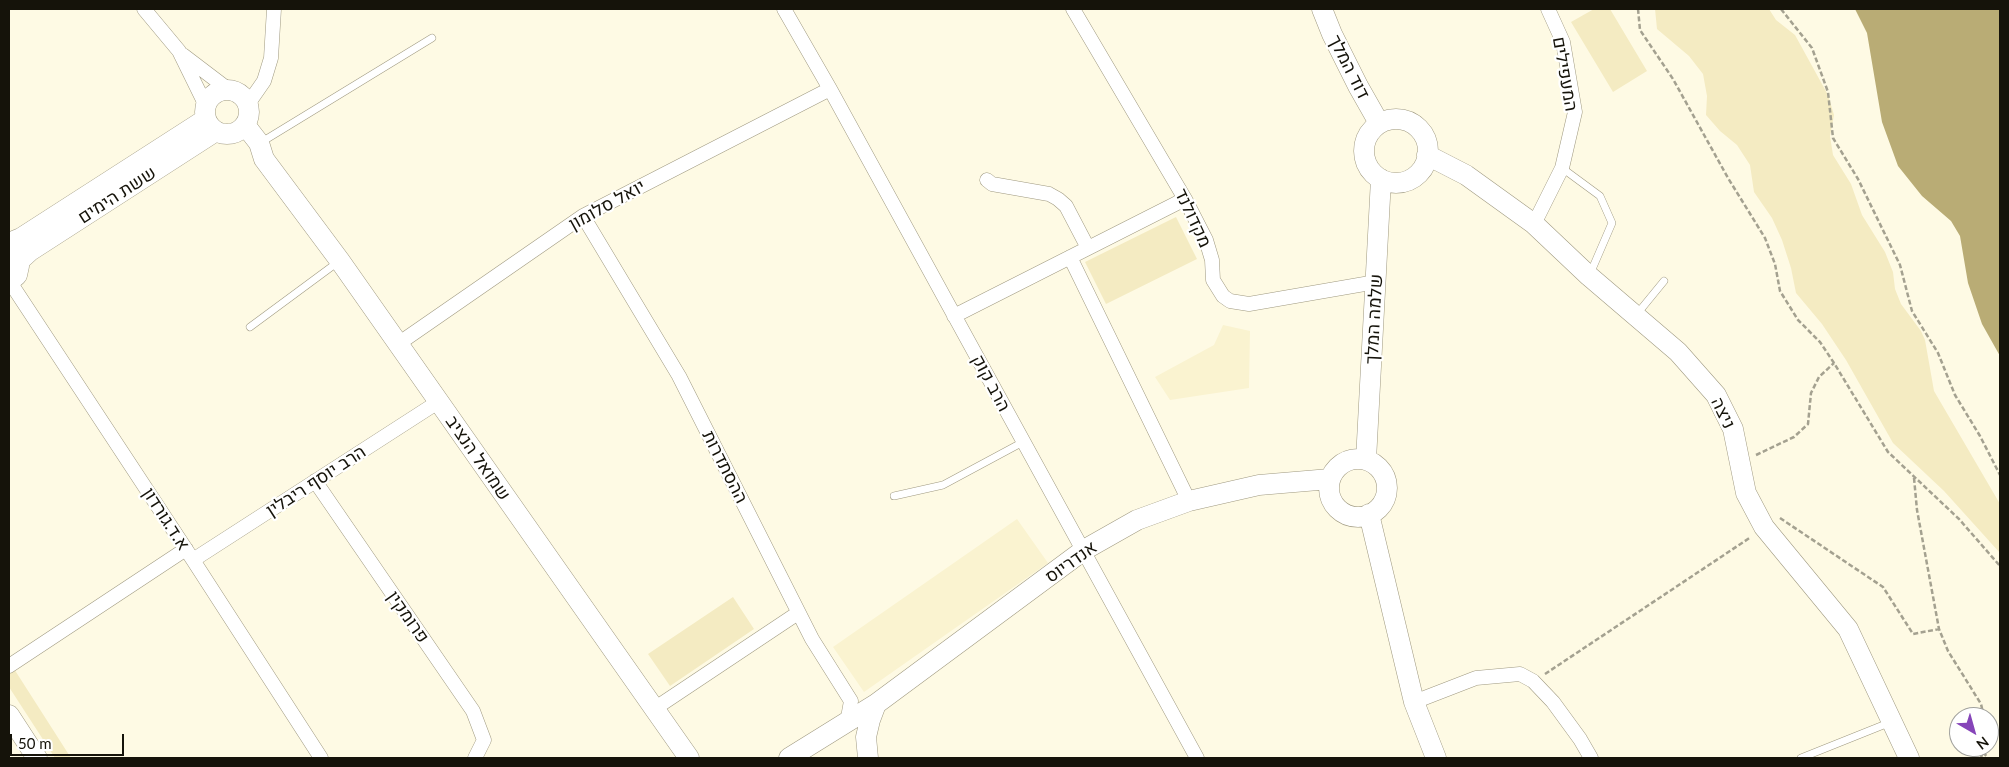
<!DOCTYPE html>
<html>
<head>
<meta charset="utf-8">
<style>
  body { margin:0 }
  #map { position:relative; width:2009px; height:767px; overflow:hidden; background:#fefae4; font-family:Lato,sans-serif }
  canvas { display:block }
  .frame { position:absolute; inset:0; border:10px solid #15130a; pointer-events:none }
  .north { position:absolute; left:1949px; top:707px; width:50px; height:50px; box-sizing:border-box; background:#fff; border:1px solid #a1a19d; border-radius:50%; rotate:142deg; font-size:14px; font-weight:700; line-height:20px; text-align:center; color:#15130a }
  .north::after { content:''; display:block; margin:auto; width:18px; height:22px; background:#8645b9; clip-path:polygon(50% 0,100% 100%,50% 72%,0 100%) }
  .scale { position:absolute; left:10px; top:734px; width:114px; height:22px; box-sizing:border-box; border:2px solid #15130a; border-top:0; padding-left:6px; font-size:15px; line-height:18px; white-space:nowrap; color:#15130a; -webkit-text-stroke:4px #fff; paint-order:stroke }
</style>
</head>
<body>
<div id="map">
<canvas width="2009" height="767"></canvas>
<div class="frame"></div>
<div class="north">N</div>
<div class="scale">50 m</div>
</div>
<script>
const ctx = document.querySelector('canvas').getContext('2d');
ctx.lineJoin = 'round';
function fill(path, color) { ctx.fillStyle = color; ctx.fill(path, 'evenodd'); }
const toPath = rows => new Path2D(rows.map(r => 'M' + r).join(''));
function trace(path, color, width, dash) { ctx.strokeStyle = color; ctx.lineWidth = width; ctx.lineCap = dash ? 'butt' : 'round'; ctx.setLineDash(dash || []); ctx.stroke(path); }
function drawText(font, color, halo, rows, align = 'center') {
  ctx.font = font + ' Lato,Heebo,sans-serif'; ctx.lineWidth = 4.5; ctx.setLineDash([]); ctx.textBaseline = 'middle'; ctx.strokeStyle = halo; ctx.fillStyle = color; for (const [text, x, y, turn = 0] of rows) {
    ctx.save(); ctx.translate(x, y); ctx.rotate((+turn || 0) * Math.PI / 180); ctx.textAlign = isNaN(turn) ? turn : align; if (halo) ctx.strokeText(text, 0, 0); ctx.fillText(text, 0, 0); ctx.restore();
  }
}
const built = toPath([
  [1223,325,1250,331,1249,388,1170,400,1155,377,1214,345],
  [1017,519,1048,563,864,692,833,647]
]);
const green = toPath([
  [1594,9,1610,9,1647,71,1613,92,1571,22],
  [1655,9,1769,9,1776,20,1795,35,1828,95,1834,115,1830,136,1833,155,1851,184,1862,215,1885,252,1893,272,1895,289,1901,304,1921,331,1925,340,1934,391,2000,504,2000,553,1944,491,1893,443,1846,360,1822,324,1796,293,1791,268,1782,240,1772,218,1754,192,1750,165,1737,145,1720,131,1706,115,1707,96,1703,74,1689,56,1657,29],
  [1176,217,1197,259,1106,304,1085,262],
  [733,597,754,629,670,686,648,654],
  [9,661,71,758,55,758,9,687]
]);
const water = toPath([
  [1855,9,2000,9,2000,356,1982,324,1968,283,1960,236,1951,221,1922,196,1898,166,1882,122,1867,33]
]);
const path = toPath([
  [1638,9,1640,30,1673,79,1728,178,1765,238,1775,264,1780,291,1798,320,1820,342,1834,363,1888,452,1959,519,2000,566],
  [1781,9,1812,48,1828,92,1833,138,1858,179,1900,265,1912,311,1938,353,1955,395,1980,436,2000,475],
  [1756,455,1794,437,1808,424,1811,393,1819,377,1834,363],
  [1914,478,1917,510,1939,629,1948,651,1981,704,1984,717],
  [1780,518,1883,587,1913,634,1939,629],
  [1545,674,1751,537],
  [1983,752,1988,758],
  [1981,758,1984,747]
]);
const lane = toPath([
  [260,143,432,38],
  [1562,168,1600,196,1612,223,1590,274],
  [1637,314,1664,281],
  [250,327,338,262],
  [894,496,943,485,1023,442],
  [1801,758,1891,722]
]);
const street = toPath([
  [144,9,179,51,206,106],
  [784,9,830,89,1197,758],
  [1073,9,1185,199,1206,240,1212,260,1213,280,1223,296,1230,301,1249,304,1376,282],
  [183,55,229,90],
  [248,104,264,81,271,58,274,9],
  [987,180,992,184,1049,194,1058,199,1066,206,1088,248],
  [583,216,679,376,812,639,851,701,847,723],
  [1534,224,1562,168,1575,112,1563,42,1548,9],
  [1070,257,1189,501],
  [10,282,193,560,321,758],
  [954,316,1185,199],
  [398,344,583,216,830,89],
  [315,481,473,711,484,740,475,758],
  [193,560,438,402],
  [9,666,186,549],
  [1414,702,1476,678,1520,674,1533,681,1553,702,1580,739,1591,758],
  [654,709,798,613]
]);
const secondary = toPath([
  [1322,9,1332,34,1358,86,1379,123],
  '205 112a22 22 0 1 1 44 0a22 22 0 1 1-44 0Z',
  '1364 151a32 32 0 1 1 64 0a32 32 0 1 1-64 0Z',
  [245,125,259,143,264,159,340,261,689,758],
  [1427,155,1466,175,1534,224,1589,276,1678,352,1716,395,1733,429,1746,493,1764,527,1848,629,1909,758],
  [9,243,21,238,206,119],
  [19,261,30,251,216,131],
  [9,282,17,275,19,266,18,257,12,250],
  '1329 488a29 29 0 1 1 58 0a29 29 0 1 1-58 0Z',
  [1366,460,1381,179],
  [1369,514,1414,702,1436,758],
  [9,715,37,758],
  [789,758,876,704,1084,550,1137,520,1189,501,1259,485,1330,479],
  [868,758,866,737,870,720,876,704]
]);
const streetNames = [
  ["דוד המלך",1349,67,63],
  ["המעפילים",1565,74,80],
  ["ששת הימים",117,195,-33],
  ["יואל סלומון",607,205,-29],
  ["מקדולנד",1193,218,65],
  ["שלמה המלך",1374,319,-87],
  ["הרב קוק",991,383,62],
  ["ניצה",1723,413,64],
  ["שמואל הנציב",478,458,55],
  ["ההסתדרות",725,467,63],
  ["הרב יוסף ריבלין",316,481,-33],
  ["א.ד.גורדון",166,519,57],
  ["אנדריוס",1071,562,-35],
  ["פרומקין",408,617,55]
];
fill(built, '#faf3d0');
fill(green, '#f4ebc2');
fill(water, '#b9ac75');
trace(lane, '#9f9980', 8);
trace(street, '#9f9980', 15);
trace(secondary, '#9f9980', 21);
trace(path, '#a4a190', 2.5, [5, 2.5]);
trace(lane, '#fff', 7);
trace(street, '#fff', 14);
trace(secondary, '#fff', 20);
drawText('18px', '#15130a', '#fff', streetNames);
</script>
</body>
</html>
